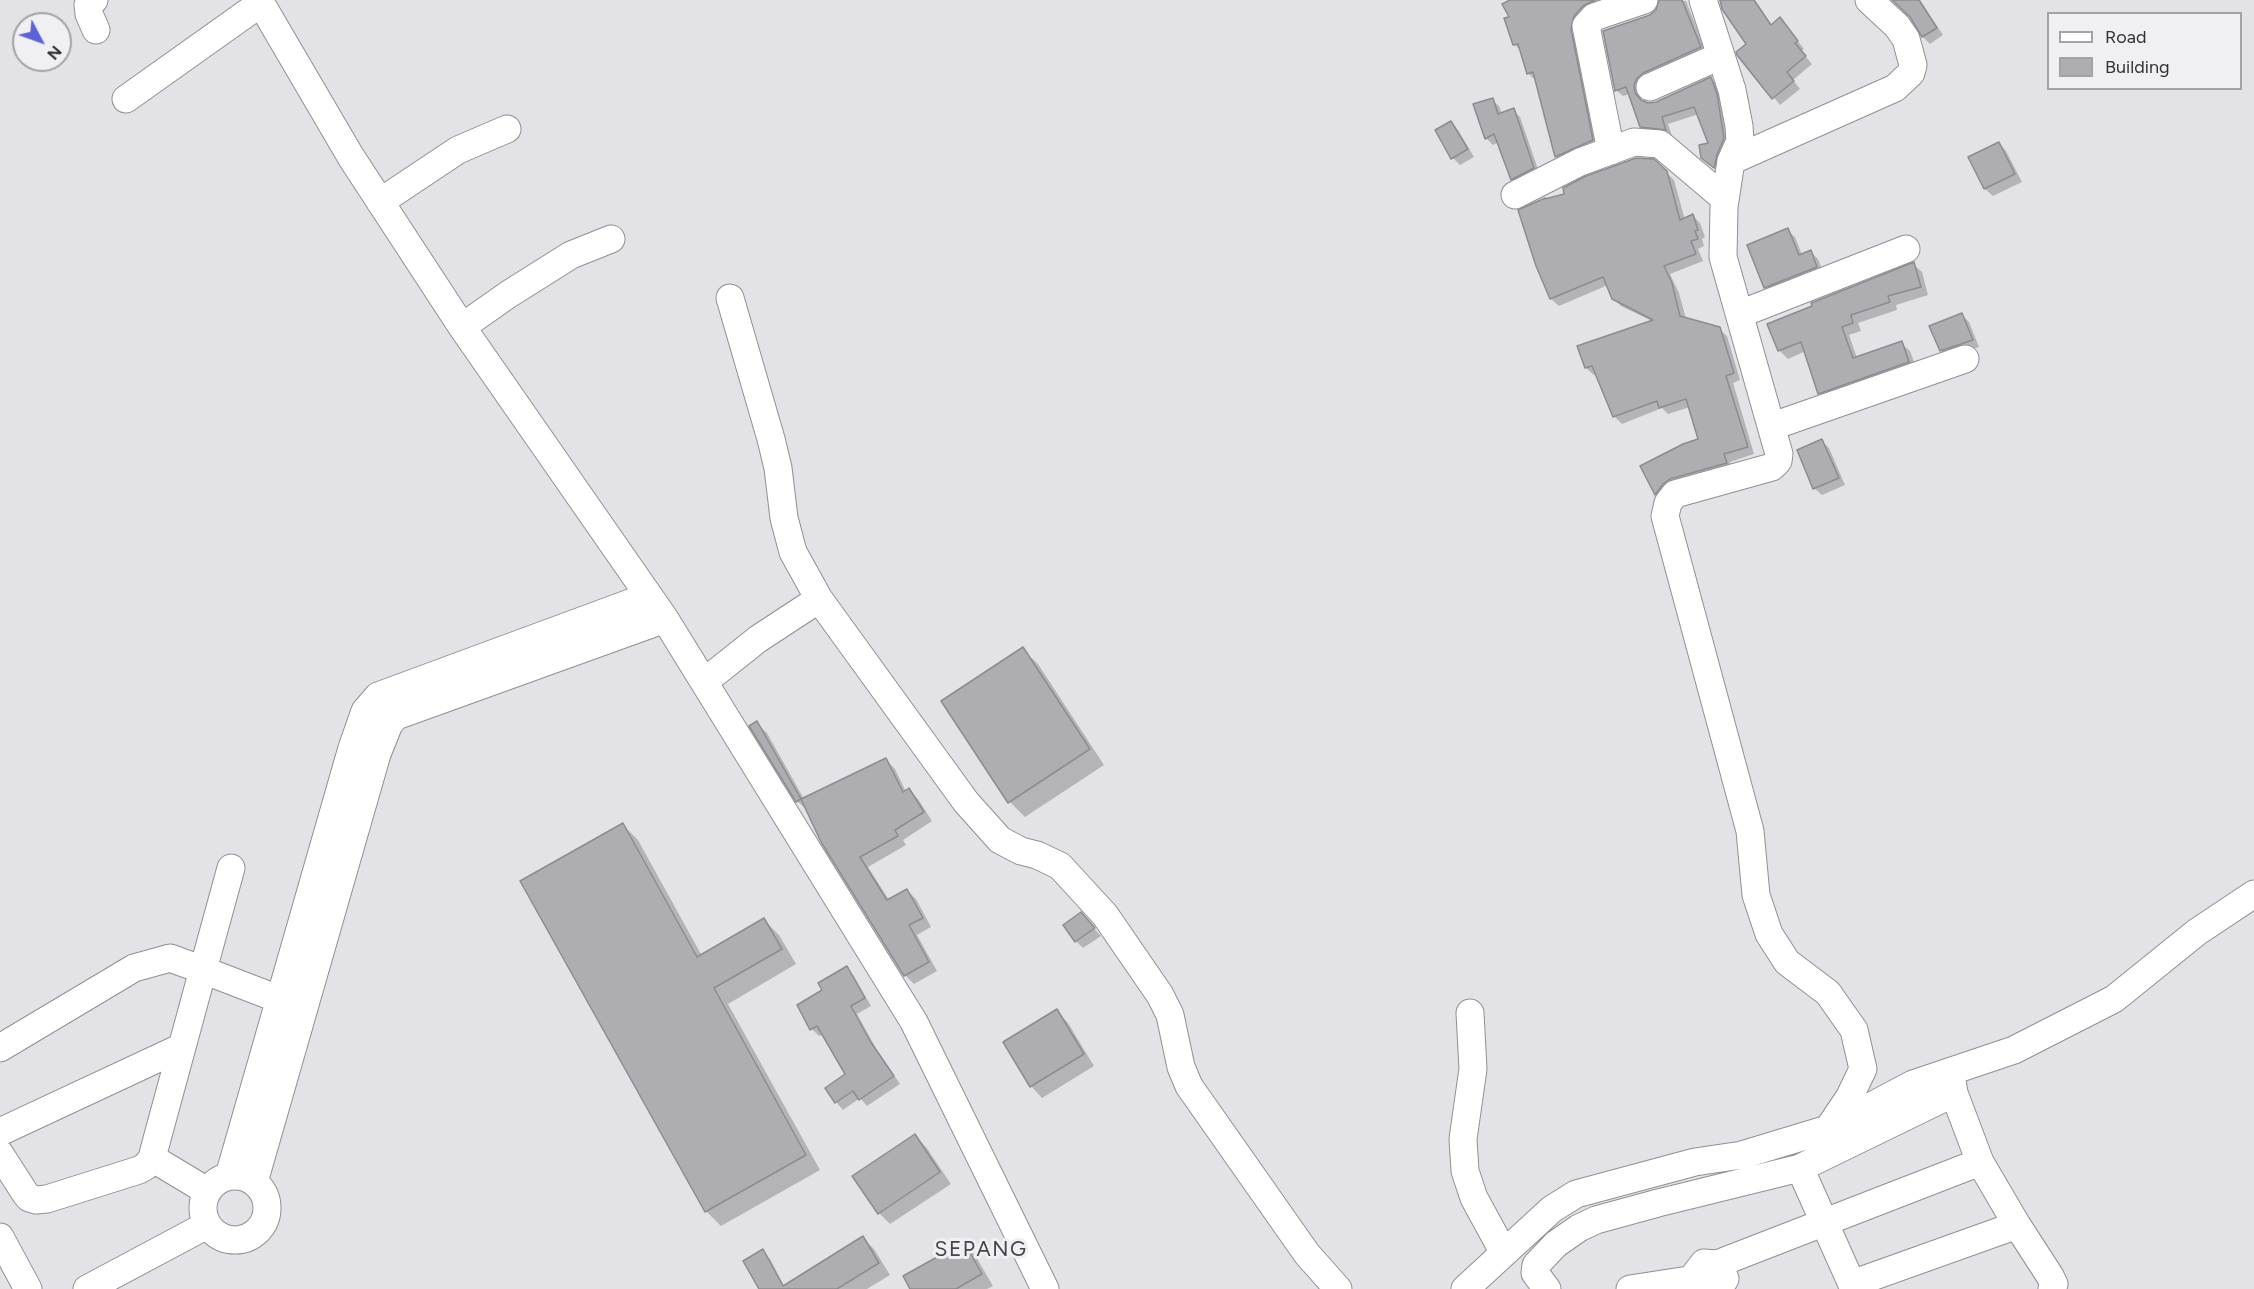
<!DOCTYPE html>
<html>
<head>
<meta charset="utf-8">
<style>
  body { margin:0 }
  #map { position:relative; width:2254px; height:1289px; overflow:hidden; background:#e2e2e7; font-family:Figtree,sans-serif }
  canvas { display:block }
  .legend { position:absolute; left:2047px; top:12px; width:195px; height:78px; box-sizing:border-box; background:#efeff4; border:2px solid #a3a3a7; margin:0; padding:8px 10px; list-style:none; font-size:18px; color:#323234 }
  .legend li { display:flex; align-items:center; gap:12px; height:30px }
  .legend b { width:30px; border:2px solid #a3a3a7 }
  .north { position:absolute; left:12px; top:12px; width:60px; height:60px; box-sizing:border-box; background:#efeff4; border:2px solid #a3a3a7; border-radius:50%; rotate:131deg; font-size:16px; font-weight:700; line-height:24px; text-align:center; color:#323234 }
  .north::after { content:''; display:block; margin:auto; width:21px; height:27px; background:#5b63db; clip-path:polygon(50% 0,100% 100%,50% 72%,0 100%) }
</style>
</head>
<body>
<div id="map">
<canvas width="2254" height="1289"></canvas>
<ul class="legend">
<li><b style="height:8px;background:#fff"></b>Road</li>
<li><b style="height:16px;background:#adadb2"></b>Building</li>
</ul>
<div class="north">N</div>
</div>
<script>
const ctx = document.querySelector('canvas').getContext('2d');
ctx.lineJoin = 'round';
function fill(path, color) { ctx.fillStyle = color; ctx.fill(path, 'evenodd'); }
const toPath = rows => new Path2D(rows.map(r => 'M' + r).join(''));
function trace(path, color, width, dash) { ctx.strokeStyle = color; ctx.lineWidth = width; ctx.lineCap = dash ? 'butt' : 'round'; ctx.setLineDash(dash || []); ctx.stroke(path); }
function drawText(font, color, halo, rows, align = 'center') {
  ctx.font = font + ' Figtree,sans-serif'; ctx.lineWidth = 6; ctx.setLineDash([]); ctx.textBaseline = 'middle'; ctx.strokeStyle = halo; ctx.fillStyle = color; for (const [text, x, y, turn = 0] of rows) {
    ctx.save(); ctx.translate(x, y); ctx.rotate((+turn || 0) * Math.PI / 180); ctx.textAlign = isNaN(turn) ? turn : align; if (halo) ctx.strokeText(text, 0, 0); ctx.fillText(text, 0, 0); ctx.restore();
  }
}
const shadow = toPath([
  [1513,0,1616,0,1570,33,1578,41,1599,148,1563,163,1556,156,1535,80,1528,73,1522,52,1515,45,1511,17],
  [1664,0,1686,1,1707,54,1641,92,1642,101,1648,104,1656,103,1711,79,1718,85,1730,145,1721,173,1710,165,1710,144,1699,114,1668,124,1672,136,1648,133,1641,126,1630,94,1623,96,1616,90,1650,16,1657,11],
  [1721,0,1755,0,1772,26,1787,27,1804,49,1801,51,1812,64,1793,80,1800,89,1780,105,1738,53,1748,45],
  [1894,0,1920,0,1943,35,1930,44,1923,37,1910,15],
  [1492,100,1499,106,1502,114,1513,110,1520,117,1540,175,1519,185,1512,179,1499,142,1493,145,1486,138,1475,105],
  [1451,123,1458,130,1474,157,1460,165,1453,158,1437,131],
  [1999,143,2006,151,2022,182,1993,196,1985,189,1970,158],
  [1666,172,1674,180,1685,220,1693,216,1700,223,1705,237,1702,239,1704,246,1698,249,1703,261,1670,274,1679,293,1686,319,1719,329,1727,336,1740,380,1733,383,1754,454,1730,462,1733,471,1663,501,1656,494,1642,467,1700,440,1690,407,1668,414,1662,408,1622,424,1614,416,1597,374,1594,375,1586,368,1652,321,1621,306,1613,298,1608,285,1559,306,1551,299,1538,266],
  [1787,230,1795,237,1802,255,1811,252,1818,259,1824,274,1773,294,1766,287],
  [1913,264,1922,272,1928,295,1896,305,1897,310,1858,323,1861,331,1849,335,1857,358,1901,343,1910,351,1917,370,1828,401,1819,393,1806,351,1788,359,1779,350],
  [1961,314,1969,322,1979,347,1948,358,1941,350],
  [1822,441,1829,448,1845,485,1822,495,1814,488],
  [1022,649,1038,664,1104,765,1025,817,1010,802],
  [757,723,767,733,804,799,886,760,895,769,906,792,909,790,918,799,932,821,903,840,906,845,868,867,889,900,907,890,916,899,931,927,917,935,937,971,914,984,905,975,807,810,797,801],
  [623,825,638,840,702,956,764,920,779,935,796,964,728,1004,820,1170,721,1226,706,1211,522,881],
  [1088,922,1101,936,1083,948,1076,941],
  [846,968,854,976,871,1006,857,1014,877,1050,900,1084,867,1106,860,1098,843,1110,836,1102,847,1075,823,1034,819,1036,812,1029,824,991],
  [1057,1011,1068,1023,1094,1066,1042,1098,1031,1086],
  [915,1136,926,1147,951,1184,890,1224,879,1213],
  [863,1238,874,1249,890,1275,867,1289,798,1289],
  [963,1243,975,1255,993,1286,987,1289,912,1289],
  [762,1251,770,1259,786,1289,761,1289]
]);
const building = toPath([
  [1510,0,1595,0,1583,6,1574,16,1571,29,1593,140,1555,157,1533,72,1527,74,1518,44,1513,45,1504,18,1509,17,1502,4,1510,0],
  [1659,0,1682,0,1701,47,1643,73,1637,78,1634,85,1635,93,1641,100,1648,103,1656,102,1711,77,1717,94,1724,138,1717,155,1714,168,1701,158,1699,145,1708,143,1694,107,1662,117,1666,130,1640,127,1626,87,1615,91,1603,31,1650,15,1656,10,1659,0],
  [1720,0,1754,0,1771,25,1780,17,1798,41,1795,43,1806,56,1787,72,1794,81,1772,99,1737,55,1736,52,1746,44,1722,9,1720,0],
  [1892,0,1919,0,1937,28,1922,37,1910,17,1892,0],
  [1493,98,1498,114,1514,108,1534,168,1511,180,1494,134,1485,139,1473,104,1493,98],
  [1451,121,1468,149,1451,159,1435,130,1451,121],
  [1999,142,2015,174,1984,189,1968,157,1999,142],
  [1636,158,1654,159,1667,171,1680,220,1693,214,1698,230,1695,231,1698,239,1691,241,1696,254,1664,266,1672,283,1680,316,1720,327,1734,373,1726,376,1748,447,1724,454,1727,463,1670,479,1663,484,1655,495,1640,466,1683,444,1698,439,1686,399,1659,408,1657,401,1613,417,1592,366,1585,368,1577,346,1653,320,1612,299,1603,277,1550,299,1536,266,1518,210,1545,198,1545,199,1564,194,1563,188,1586,176,1636,158],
  [1788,228,1799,255,1811,250,1817,267,1764,288,1747,245,1788,228],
  [1914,262,1921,287,1888,296,1890,302,1851,315,1853,323,1842,327,1853,358,1902,341,1909,362,1818,394,1801,342,1778,351,1767,324,1812,306,1811,303,1914,262],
  [1962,313,1973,340,1940,351,1929,326,1962,313],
  [1822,439,1839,478,1813,489,1797,450,1822,439],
  [1023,647,1090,749,1008,803,941,701,1023,647],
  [757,721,801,799,796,802,749,726,757,721],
  [886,758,903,792,909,788,924,812,895,830,898,836,860,857,887,900,907,889,923,918,909,925,929,962,904,976,821,842,801,799,886,758],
  [623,823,697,957,764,918,782,949,714,988,806,1155,705,1212,520,881,623,823],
  [1081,912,1095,928,1075,942,1063,925,1081,912],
  [847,966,865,998,851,1006,870,1041,894,1076,859,1100,853,1091,835,1103,825,1088,845,1074,817,1026,810,1030,797,1005,822,990,818,983,847,966],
  [1057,1009,1084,1054,1030,1087,1003,1042,1057,1009],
  [915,1134,940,1172,878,1214,852,1176,915,1134],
  [863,1236,879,1263,837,1289,759,1289,743,1261,763,1249,783,1286,863,1236],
  [964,1242,982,1274,956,1289,910,1289,903,1276,964,1242]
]);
const minor = toPath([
  [94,0,88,5,89,14,96,30],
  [259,0,351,157,462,327,665,619,914,1022,1045,1289],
  [1703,0,1732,90,1739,126,1740,141,1731,161,1724,207,1723,257,1779,454,1778,461,1772,467,1675,494,1668,503,1665,516,1750,831,1756,895,1769,934,1787,962,1828,993,1854,1030,1863,1069,1849,1098,1828,1129],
  [1650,87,1720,56],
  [126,99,261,3],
  [1611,151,1586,26,1594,17,1644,0],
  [1731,161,1895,88,1911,73,1913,65,1906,39,1897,26,1869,0],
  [1515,195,1580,162,1634,142,1660,144,1725,199],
  [380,202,458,150,507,129],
  [730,298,771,439,778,468,784,518,793,552,819,599,966,802,1000,840,1021,851,1037,855,1060,866,1105,915,1160,995,1170,1015,1181,1067,1189,1086,1307,1254,1338,1289],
  [1740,314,1906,249],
  [462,327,509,294,571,255,611,239],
  [1773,426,1965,359],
  [704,682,758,639,819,599],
  [231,868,203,970,294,1005],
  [1470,1013,1473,1069,1463,1139,1465,1171,1474,1198,1504,1253],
  [0,1048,134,968,170,958,203,970,157,1139,152,1158,146,1166,139,1170,47,1199,36,1200,29,1198,25,1193,0,1154],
  [1951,1074,1954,1093,1980,1162,2017,1225,2050,1276,2054,1284,2052,1289],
  [0,1132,182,1047],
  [152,1158,207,1191],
  [1800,1168,1854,1289],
  '203 1208a32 32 0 1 1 64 0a32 32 0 1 1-64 0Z',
  [229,1176,352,748,365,711,378,696,649,596],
  [254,1182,377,754,389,724,396,716,665,619],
  [0,1237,28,1289],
  [1717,1264,1721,1267,1725,1279,1718,1289],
  [1852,1284,2017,1225],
  [87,1289,207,1225],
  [1465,1289,1552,1209,1576,1194,1695,1162,1742,1155,1828,1129,1913,1084,2014,1050,2114,999,2197,932,2254,894],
  [1547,1289,1535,1273,1536,1265,1556,1244,1579,1228,1596,1220,1658,1203,1800,1168,1954,1093],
  [1630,1289,1695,1279],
  [1702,1289,1695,1279,1696,1273,1704,1263,1717,1264,1980,1162]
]);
const quarterNames = [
  ["SEPANG",981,1250]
];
fill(shadow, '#0003');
fill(building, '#adadb2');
trace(building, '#8c8b90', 1.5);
trace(minor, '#908f94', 29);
trace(minor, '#fff', 27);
ctx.letterSpacing = '1.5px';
drawText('21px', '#454449', '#efeff4', quarterNames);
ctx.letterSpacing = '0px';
</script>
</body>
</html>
